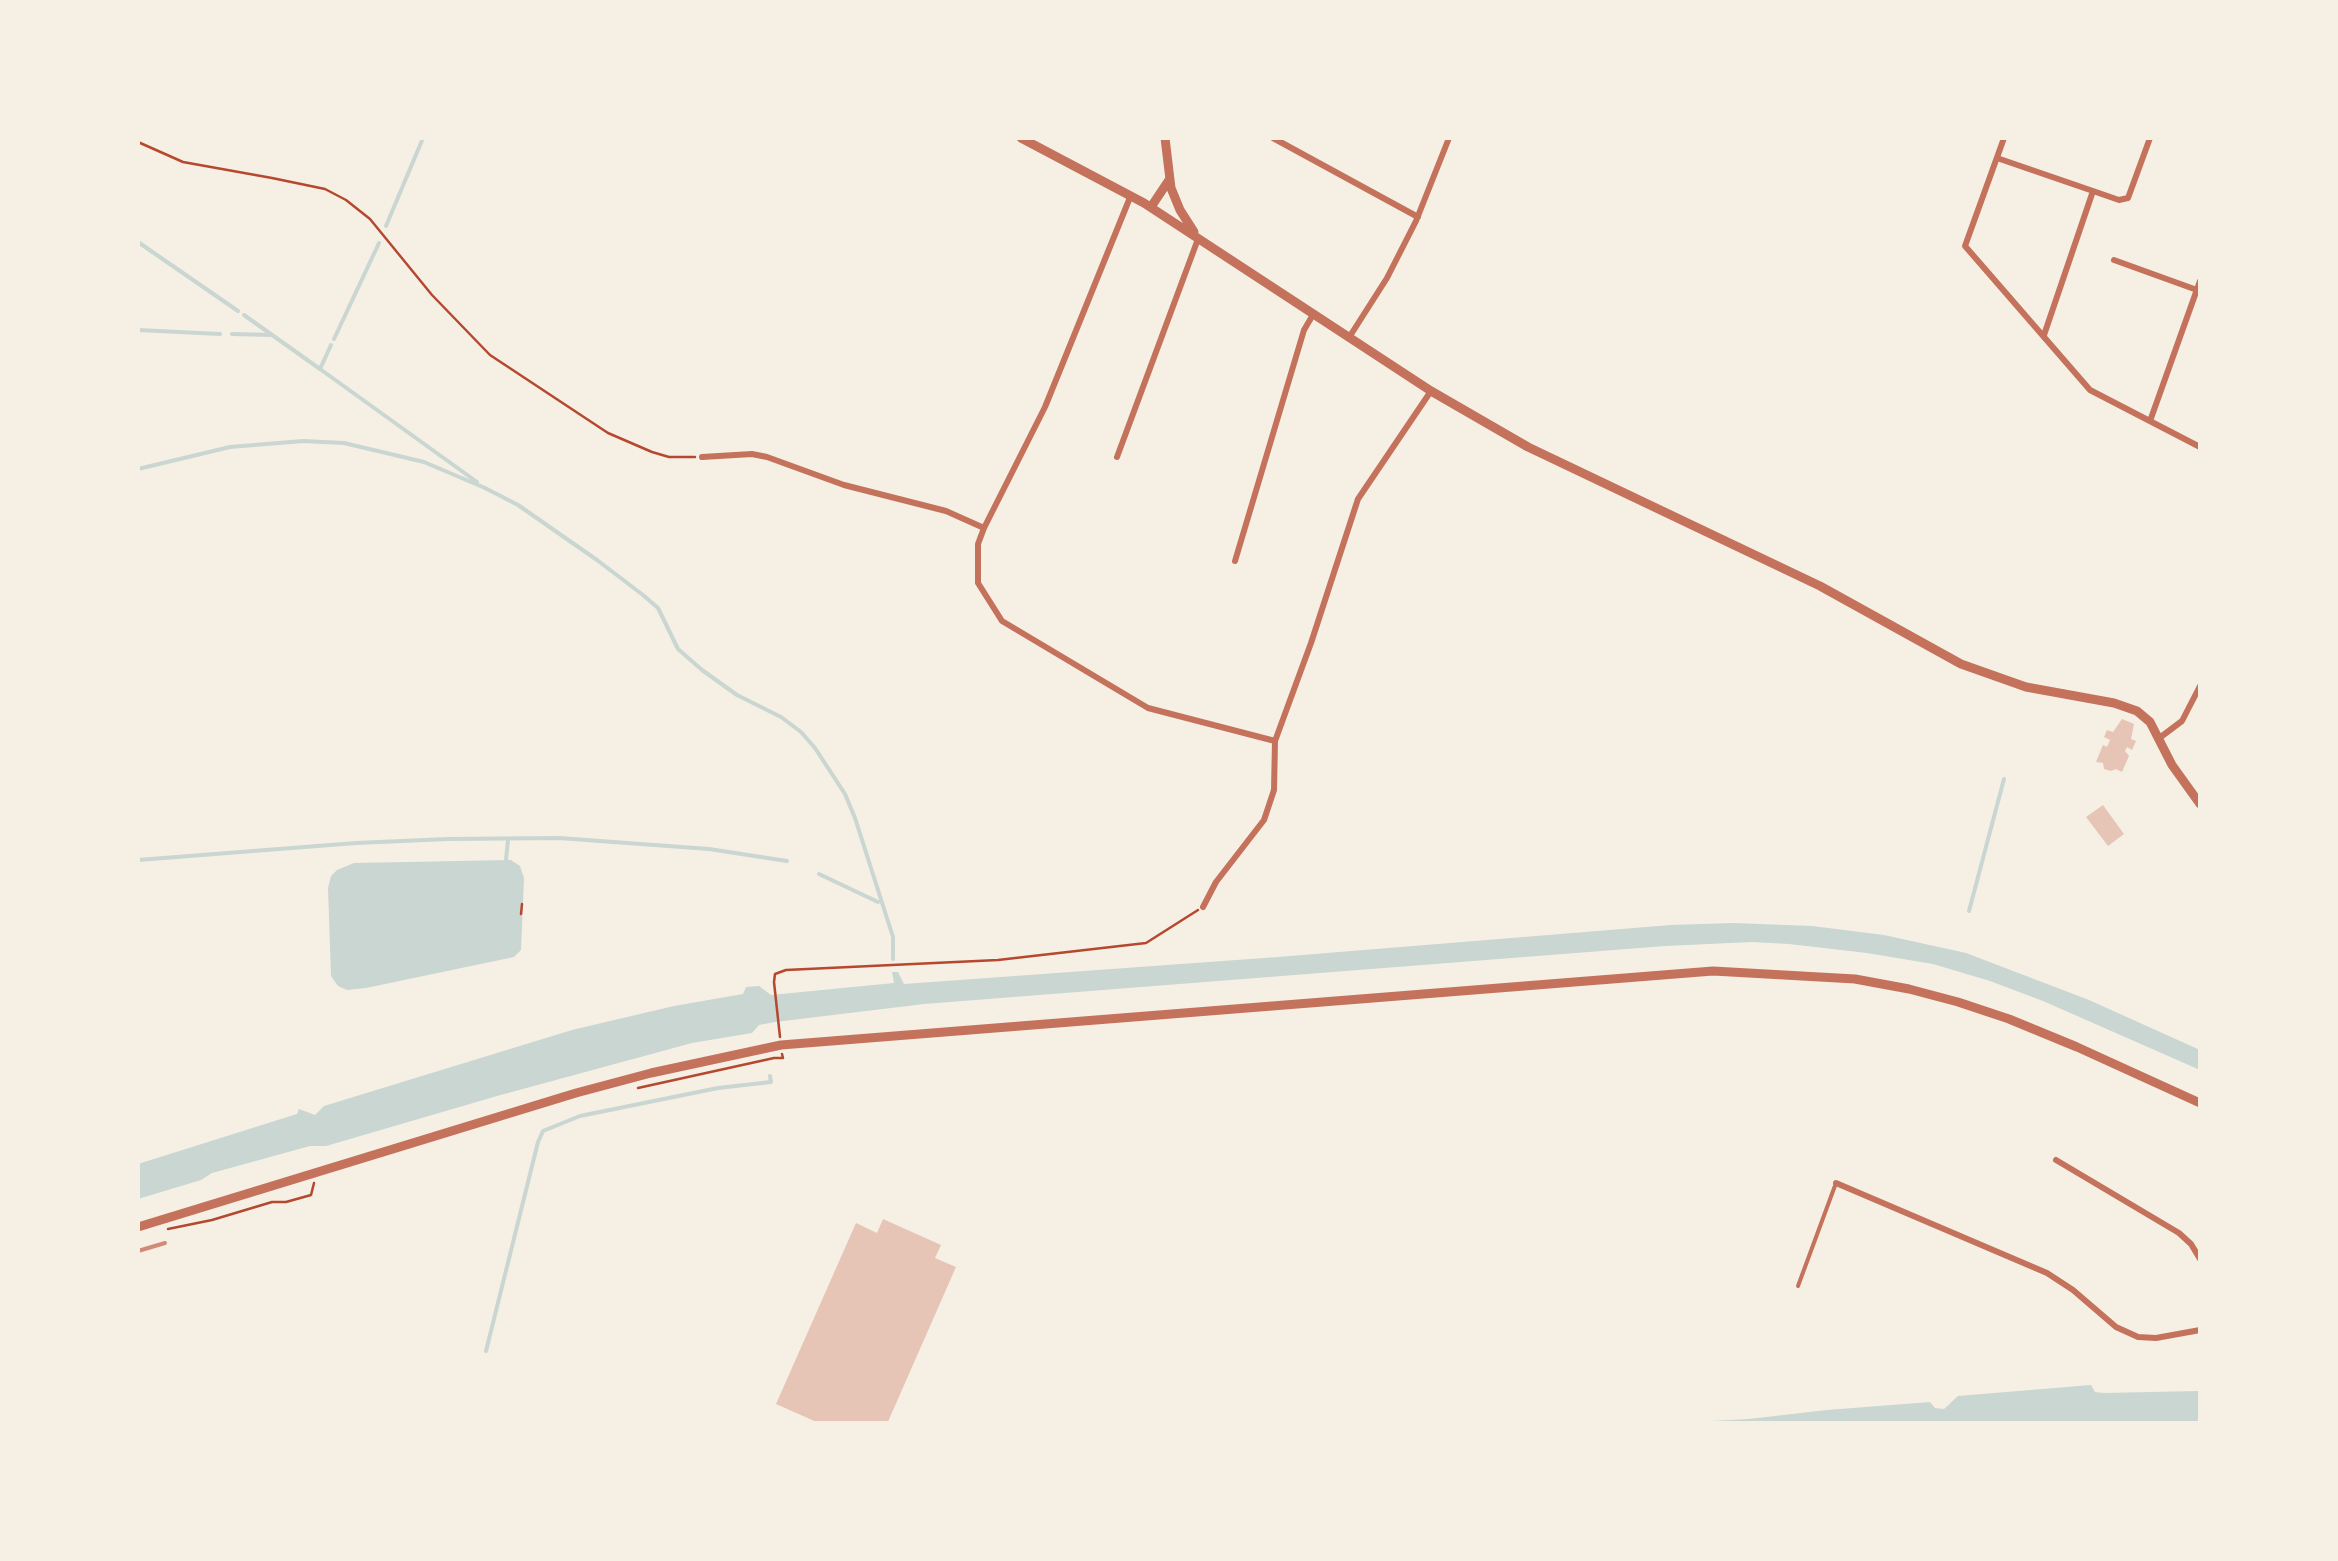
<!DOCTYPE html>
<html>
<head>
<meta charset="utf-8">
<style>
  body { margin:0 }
  #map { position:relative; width:2338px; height:1561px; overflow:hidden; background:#f6efe4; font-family:Arial,sans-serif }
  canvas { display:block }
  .frame { position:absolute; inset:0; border:140px solid #f6efe4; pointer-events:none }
</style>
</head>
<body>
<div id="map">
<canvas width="2338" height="1561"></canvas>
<div class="frame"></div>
</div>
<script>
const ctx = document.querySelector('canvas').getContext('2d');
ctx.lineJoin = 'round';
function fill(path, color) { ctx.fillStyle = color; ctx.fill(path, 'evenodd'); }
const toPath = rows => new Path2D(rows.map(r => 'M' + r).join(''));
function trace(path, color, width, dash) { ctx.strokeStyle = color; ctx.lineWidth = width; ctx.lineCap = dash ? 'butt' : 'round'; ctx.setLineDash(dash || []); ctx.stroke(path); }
const water = toPath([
  [511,860,520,866,524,878,521,950,514,957,366,988,347,990,338,986,331,976,328,888,331,876,337,870,354,863],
  [1733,923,1812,926,1884,935,1966,953,2089,1000,2200,1050,2200,1070,2043,1001,1990,981,1933,964,1867,953,1789,944,1752,942,1665,946,924,1004,775,1022,759,1025,752,1033,692,1043,497,1096,326,1146,310,1146,212,1173,201,1180,138,1199,138,1164,297,1114,299,1109,315,1115,324,1106,572,1030,674,1006,743,994,746,987,759,986,771,995,894,983,892,972,898,972,904,984,1278,957,1671,925],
  [2091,1385,2095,1392,2104,1393,2200,1391,2200,1423,1673,1423,1749,1419,1827,1410,1930,1402,1935,1408,1944,1409,1958,1396]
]);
const stream = toPath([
  [386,226,423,138],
  [138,242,238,311],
  [244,315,320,369],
  [138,330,220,334],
  [232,334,272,335],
  [334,339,379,243],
  [331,345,320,369,477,482],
  [138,469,230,447,303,441,344,443,424,462,485,488,518,505,597,560,643,595,658,608,678,649,702,670,737,695,781,717,801,732,815,748,845,794,855,818,893,937,893,959],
  [138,860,356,843,448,839,559,838,709,849,787,861],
  [506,860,508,840],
  [819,874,878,902],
  [1969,911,2004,779],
  [486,1351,538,1142,543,1131,580,1116,718,1088,771,1082,770,1076]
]);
const building = toPath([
  [2122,719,2134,724,2131,739,2136,741,2132,750,2127,747,2125,751,2129,756,2122,772,2116,769,2111,771,2104,769,2103,763,2096,762,2103,745,2107,747,2110,740,2104,737,2107,730,2113,732],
  [2103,805,2124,834,2108,846,2086,817],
  [883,1219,941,1245,935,1258,956,1267,887,1424,821,1424,776,1404,856,1223,877,1233]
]);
const path = toPath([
  [138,142,183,162,272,178,325,189,346,200,370,219,432,295,490,355,608,433,652,452,669,457,695,457],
  [521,914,522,904],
  [780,1037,774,982,775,974,786,970,998,960,1146,943,1198,910],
  [638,1088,774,1058,783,1058,782,1054],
  [168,1229,212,1220,272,1202,286,1202,311,1195,314,1183]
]);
const service = toPath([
  [1798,1286,1836,1183]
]);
const minor = toPath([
  [1273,138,1418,217],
  [2004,138,1965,246,2090,390,2200,447],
  [1997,158,2093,191],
  [1131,195,1045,407,984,528,978,544,978,583,1002,621,1148,708,1275,741],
  [2114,260,2197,290],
  [2044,335,2093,191,2119,200,2128,198,2150,138],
  [1350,336,1387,278,1416,221,1449,138],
  [2150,421,2200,281],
  [702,457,752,454,767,457,844,485,946,511,984,528],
  [1117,457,1198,239],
  [1235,561,1304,330,1314,313],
  [2158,739,2182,721,2200,686],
  [1203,907,1216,882,1264,820,1274,790,1275,741,1311,643,1358,499,1431,391],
  [2056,1160,2179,1233,2191,1244,2200,1259],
  [1836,1183,2047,1273,2073,1290,2116,1327,2138,1337,2156,1338,2200,1330]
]);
const tertiary = toPath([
  [1021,138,1144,203,1431,391,1528,447,1820,586,1961,664,2026,687,2114,703,2137,711,2150,722,2172,765,2200,804],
  [1165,138,1171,188,1180,210,1194,232],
  [1151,207,1169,180],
  [138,1227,576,1093,651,1073,781,1045,1713,971,1855,979,1909,989,1958,1002,2009,1019,2077,1047,2200,1103]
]);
const rail = toPath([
  [138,1251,165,1243]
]);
fill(water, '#c9d6d2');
trace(stream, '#c9d6d2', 4);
fill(building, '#e6c5b7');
trace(path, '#b5482f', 2.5);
trace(service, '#c5725c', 4);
trace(minor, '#c5725c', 6);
trace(tertiary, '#c5725c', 9);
trace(rail, '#cf8b77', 4);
</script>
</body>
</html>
